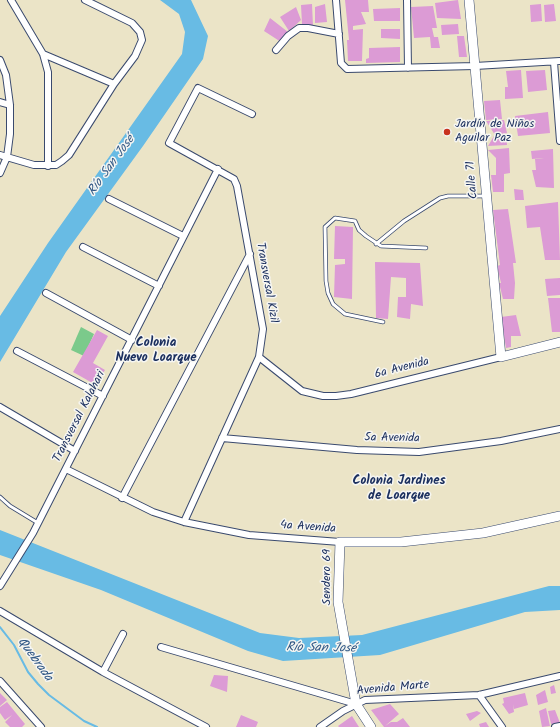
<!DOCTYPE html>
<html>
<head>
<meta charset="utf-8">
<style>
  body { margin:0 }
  canvas { display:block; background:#ebe4c7 }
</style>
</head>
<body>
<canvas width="560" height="727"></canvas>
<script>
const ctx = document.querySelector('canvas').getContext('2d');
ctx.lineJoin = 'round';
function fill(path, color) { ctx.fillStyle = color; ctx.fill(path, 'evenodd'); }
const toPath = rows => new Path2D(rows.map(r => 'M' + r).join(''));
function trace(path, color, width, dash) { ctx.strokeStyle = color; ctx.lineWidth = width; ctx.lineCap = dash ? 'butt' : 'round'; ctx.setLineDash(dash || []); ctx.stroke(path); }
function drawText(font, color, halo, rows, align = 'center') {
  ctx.font = font + ' Kalam,sans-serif'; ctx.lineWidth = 3; ctx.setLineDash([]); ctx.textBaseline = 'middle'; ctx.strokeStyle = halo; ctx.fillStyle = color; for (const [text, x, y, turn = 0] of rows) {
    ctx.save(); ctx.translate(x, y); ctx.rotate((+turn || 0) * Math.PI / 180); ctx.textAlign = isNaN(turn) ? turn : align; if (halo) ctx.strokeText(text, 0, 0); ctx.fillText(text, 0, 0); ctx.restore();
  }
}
const green = toPath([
  [81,327,94,334,84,356,71,350]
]);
const water = toPath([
  [160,0,191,0,208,36,203,59,143,146,66,252,0,362,0,316,48,243,182,54,185,32,179,14],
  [0,530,260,633,299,638,362,635,549,586,560,586,560,610,525,612,380,655,283,661,248,651,101,590,0,555]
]);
const stream = toPath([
  [0,627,14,645,28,672,38,684,49,695,84,721,97,727]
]);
const building = toPath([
  [345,0,368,0,369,12,361,12,366,24,353,26,353,30,363,29,362,61,348,61,347,40,349,40],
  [458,0,461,19,437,18,435,3],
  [312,4,313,26,302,24,301,5],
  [325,4,327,22,315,23,315,7],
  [541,4,542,21,531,22,530,5],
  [554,4,556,21,545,22,544,5],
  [433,6,437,28,432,28,434,37,438,37,440,48,431,48,430,37,414,38,411,7],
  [296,7,301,20,289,31,280,17],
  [400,8,400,21,374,21,373,9],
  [270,18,288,32,281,42,264,31],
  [458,24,459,34,442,35,441,25],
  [381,29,400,29,400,39,381,38],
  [457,36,464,36,467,57,459,57],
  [400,47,400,62,366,63,366,59,369,58,369,48],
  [521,70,523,98,505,99,505,87,508,87,506,71],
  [545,70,547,90,528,92,526,71],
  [500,100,502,119,486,120,484,101],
  [548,112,550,133,518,136,515,116],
  [504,120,507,133,495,135,486,121],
  [506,135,507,145,488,146,494,136],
  [509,148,510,173,504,174,504,192,493,192,491,175,496,175,496,158,488,150],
  [553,149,554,188,536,187,532,170,536,170,535,159,544,158,532,159,531,151],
  [514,189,523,190,524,200,515,200],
  [558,202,560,260,545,260,540,227,527,228,525,206],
  [508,209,516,263,513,263,515,283,514,299,503,299,499,283,501,283,497,266,500,265,493,210],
  [335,226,353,227,352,299,334,297,335,265,345,264,345,259,334,259],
  [375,262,420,263,423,306,411,304,410,319,397,317,398,297,406,297,406,278,391,277,388,319,376,318],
  [560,278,560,295,547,296,545,279],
  [548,298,560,298,560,332,552,332],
  [516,315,521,336,511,336,511,347,506,348,501,317],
  [97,330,108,336,93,363,105,370,96,385,73,372],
  [214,675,228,676,227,692,210,686],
  [554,685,556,693,551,694,550,687],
  [545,690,548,702,538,705,536,695],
  [0,693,7,700,0,706],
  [525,693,528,705,514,709,513,704,514,712,509,714,502,704,504,703,503,698],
  [7,702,25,724,22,727,10,727,5,722,12,715,5,720,0,713,0,707],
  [390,704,399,714,385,726,391,722,397,722,403,718,410,727,384,727,371,710],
  [546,708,550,726,542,727,539,711],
  [555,710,560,723,551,724,548,711],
  [477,711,481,713,470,721,466,714],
  [241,715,258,722,256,727,236,727],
  [352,716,359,727,339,727,338,726],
  [486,722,489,727,480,727,479,724]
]);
const lane = toPath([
  [376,244,404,221,440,198,448,196,485,196],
  [383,322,345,314,333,304,328,293,326,281,325,227,335,218,355,221,359,230,366,236,381,246,426,248],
  [0,497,10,506,38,523]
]);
const street = toPath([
  [11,0,43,54,48,72,48,166],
  [336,0,341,63,347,69,475,66,560,61],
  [407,0,408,68],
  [276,50,288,36,299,28,308,28,339,34],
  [43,54,114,84],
  [0,60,6,75,10,105,10,134,7,157,0,173],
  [554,62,560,141],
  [0,102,10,105],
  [0,155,34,165,56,165,62,161,69,155,114,84,135,56,142,40,140,32,132,23,85,0],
  [109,199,183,236],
  [83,247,159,286],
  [46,293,132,340],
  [17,351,103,396],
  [259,357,302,391,323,396,336,396,351,394,501,357],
  [0,407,75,451],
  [222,438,357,450,419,452,501,441,560,429],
  [66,469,153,512,184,522,249,535,340,542],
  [122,498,250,254],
  [184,522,259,357,263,329,237,186,234,179,169,143,198,88,252,114],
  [0,586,33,533,218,169],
  [0,611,103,672,206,727],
  [161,647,356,704],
  [103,672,123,634],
  [0,681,41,727],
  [479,695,502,727],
  [320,727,343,711,365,700,479,695,560,676],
  [555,727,560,726]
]);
const secondary = toPath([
  [469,0,501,357,560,342],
  [371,727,356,704,338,602,340,542,401,542,483,533,560,516]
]);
const markers = [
  [447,132,4,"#c8321e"]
];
const poiNames = [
  ["Jardín de Niños",455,125],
  ["Aguilar Paz",455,139]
];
const streetNames = [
  ["Calle 71",473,180,-95],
  ["Transversal Kizil",266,283,80],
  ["6a Avenida",402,369,-14],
  ["Transversal Kalahari",80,417,-63],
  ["5a Avenida",392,439,1],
  ["4a Avenida",308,528,4],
  ["Sendero 69",328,577,-90],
  ["Avenida Marte",393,689,-5]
];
const waterNames = [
  ["Río San José",112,166,-54],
  ["Río San José",321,649,1],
  ["Quebrada",34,660,54]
];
const neighbourhoodNames = [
  ["Colonia",156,344],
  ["Nuevo Loarque",156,359],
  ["Colonia Jardines",399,482],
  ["de Loarque",399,497]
];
fill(green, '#7bca8b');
fill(water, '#68bbe4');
trace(stream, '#68bbe4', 2);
fill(building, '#dc9bd5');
trace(lane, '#3a4a6e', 4.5);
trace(street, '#3a4a6e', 8);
trace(secondary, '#3a4a6e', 10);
trace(lane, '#fff', 3);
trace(street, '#fff', 6);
trace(secondary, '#fff', 9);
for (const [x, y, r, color] of markers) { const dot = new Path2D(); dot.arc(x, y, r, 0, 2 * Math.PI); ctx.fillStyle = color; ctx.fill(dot); trace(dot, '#f6f6f2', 1.5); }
drawText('12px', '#1b2f5e', '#f6f6f2', poiNames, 'left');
drawText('12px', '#1b2f5e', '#f6f6f2', streetNames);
drawText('italic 13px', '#325986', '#f6f6f2', waterNames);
drawText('bold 13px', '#1b2f5e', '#f6f6f2', neighbourhoodNames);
</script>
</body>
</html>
